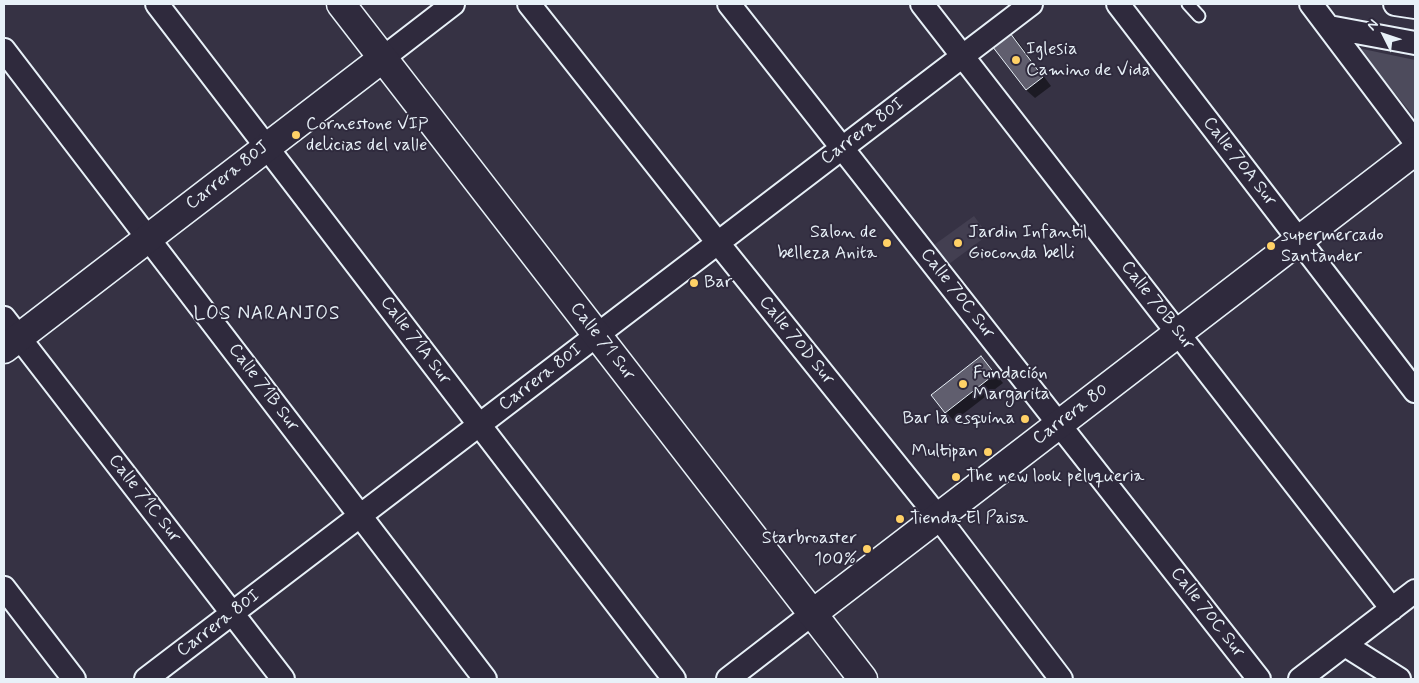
<!DOCTYPE html>
<html>
<head>
<meta charset="utf-8">
<style>
  body { margin:0 }
  #map { position:relative; width:1419px; height:683px; overflow:hidden; background:#363244; font-family:Mynerve,sans-serif }
  canvas { display:block }
  .frame { position:absolute; inset:0; border:5px solid #e8f1f8; pointer-events:none }
  .north { position:absolute; left:1359px; top:10px; width:50px; height:50px; -webkit-text-stroke:4px #2f2a3d; paint-order:stroke; rotate:311deg; font-size:14px; font-weight:700; line-height:20px; text-align:center; color:#e8f1f8 }
  .north::after { content:''; display:block; margin:auto; width:18px; height:22px; background:#e8f1f8; clip-path:polygon(50% 0,100% 100%,50% 72%,0 100%) }
</style>
</head>
<body>
<div id="map">
<canvas width="1419" height="683"></canvas>
<div class="frame"></div>
<div class="north">N</div>
</div>
<script>
const ctx = document.querySelector('canvas').getContext('2d');
ctx.lineJoin = 'round';
function fill(path, color) { ctx.fillStyle = color; ctx.fill(path, 'evenodd'); }
const toPath = rows => new Path2D(rows.map(r => 'M' + r).join(''));
function trace(path, color, width, dash) { ctx.strokeStyle = color; ctx.lineWidth = width; ctx.lineCap = dash ? 'butt' : 'round'; ctx.setLineDash(dash || []); ctx.stroke(path); }
function drawText(font, color, halo, rows, align = 'center') {
  ctx.font = font + ' Mynerve,sans-serif'; ctx.lineWidth = 4; ctx.setLineDash([]); ctx.textBaseline = 'middle'; ctx.strokeStyle = halo; ctx.fillStyle = color; for (const [text, x, y, turn = 0] of rows) {
    ctx.save(); ctx.translate(x, y); ctx.rotate((+turn || 0) * Math.PI / 180); ctx.textAlign = isNaN(turn) ? turn : align; if (halo) ctx.strokeText(text, 0, 0); ctx.fillText(text, 0, 0); ctx.restore();
  }
}
const built = toPath([
  [974,216,988,235,941,270,927,250]
]);
const green = toPath([
  [1358,48,1415,60,1415,118]
]);
const shadow = toPath([
  [1007,31,1016,39,1051,86,1035,98,1026,90],
  [981,357,1003,383,954,421,946,412]
]);
const building = toPath([
  [1007,29,1043,77,1026,90,989,42,1007,29],
  [981,356,995,374,945,413,931,395,981,356]
]);
const lane = toPath([
  [1188,4,1199,16]
]);
const street = toPath([
  [157,4,674,679],
  [529,4,718,243,938,517,1061,679],
  [729,4,1259,679],
  [922,4,1392,609],
  [1118,4,1415,391],
  [1311,4,1415,142],
  [1395,4,1415,7],
  [1329,27,1415,43],
  [4,50,485,679],
  [383,58,453,4],
  [4,318,283,679],
  [4,588,74,679],
  [1345,645,1399,679],
  [146,679,1031,4],
  [728,679,812,614],
  [1300,679,1415,591]
]);
const secondary = toPath([
  [341,4,863,679],
  [4,349,383,58],
  [812,614,1415,151]
]);
const markers = [
  [1016,60,5,"#ffd166"],
  [296,135,5,"#ffd166"],
  [887,243,5,"#ffd166"],
  [958,243,5,"#ffd166"],
  [1271,246,5,"#ffd166"],
  [694,283,5,"#ffd166"],
  [963,384,5,"#ffd166"],
  [1025,419,5,"#ffd166"],
  [988,452,5,"#ffd166"],
  [956,477,5,"#ffd166"],
  [900,519,5,"#ffd166"],
  [867,549,5,"#ffd166"]
];
const poiNames = [
  ["Iglesia",1026,50],
  ["Camino de Vida",1026,71],
  ["Cornestone VIP",306,125],
  ["delicias del valle",306,146],
  ["Salon de",877,233,"right"],
  ["belleza Anita",877,254,"right"],
  ["Jardin Infantil",968,233],
  ["Gioconda belli",968,254],
  ["supermercado",1281,236],
  ["Santander",1281,257],
  ["Bar",704,283],
  ["Fundación",973,374],
  ["Margarita",973,395],
  ["Bar la esquina",1015,419,"right"],
  ["Multipan",978,452,"right"],
  ["The new look peluqueria",966,477],
  ["Tienda El Paisa",910,519],
  ["Starbroaster",857,539,"right"],
  ["100%",857,560,"right"]
];
const streetNames = [
  ["Carrera 80I",863,132,-37],
  ["Calle 70A Sur",1239,162,52],
  ["Carrera 80J",228,176,-38],
  ["Calle 70C Sur",957,294,52],
  ["Calle 70B Sur",1157,306,52],
  ["Calle 71A Sur",415,341,53],
  ["Calle 70D Sur",796,341,51],
  ["Calle 71 Sur",602,342,52],
  ["Carrera 80I",541,378,-37],
  ["Calle 71B Sur",263,388,53],
  ["Carrera 80",1071,415,-37],
  ["Calle 71C Sur",144,499,52],
  ["Calle 70C Sur",1207,613,52],
  ["Carrera 80I",219,624,-37]
];
const neighbourhoodNames = [
  ["LOS NARANJOS",267,315]
];
fill(built, '#433f51');
fill(green, '#4d4b5c');
fill(shadow, '#0007');
fill(building, '#605e6e');
trace(building, '#e8f1f8', 1);
trace(lane, '#e8f1f8', 15);
trace(street, '#e8f1f8', 26);
trace(secondary, '#e8f1f8', 31);
trace(lane, '#2f2a3d', 11);
trace(street, '#2f2a3d', 22);
trace(secondary, '#2f2a3d', 28);
for (const [x, y, r, color] of markers) { const dot = new Path2D(); dot.arc(x, y, r, 0, 2 * Math.PI); ctx.fillStyle = color; ctx.fill(dot); trace(dot, '#2f2a3d', 2); }
drawText('18px', '#e8f1f8', '#2f2a3d', poiNames, 'left');
drawText('18px', '#e8f1f8', '#2f2a3d', streetNames);
ctx.letterSpacing = '1px';
drawText('19px', '#e8f1f8', '#2f2a3d', neighbourhoodNames);
ctx.letterSpacing = '0px';
</script>
</body>
</html>
